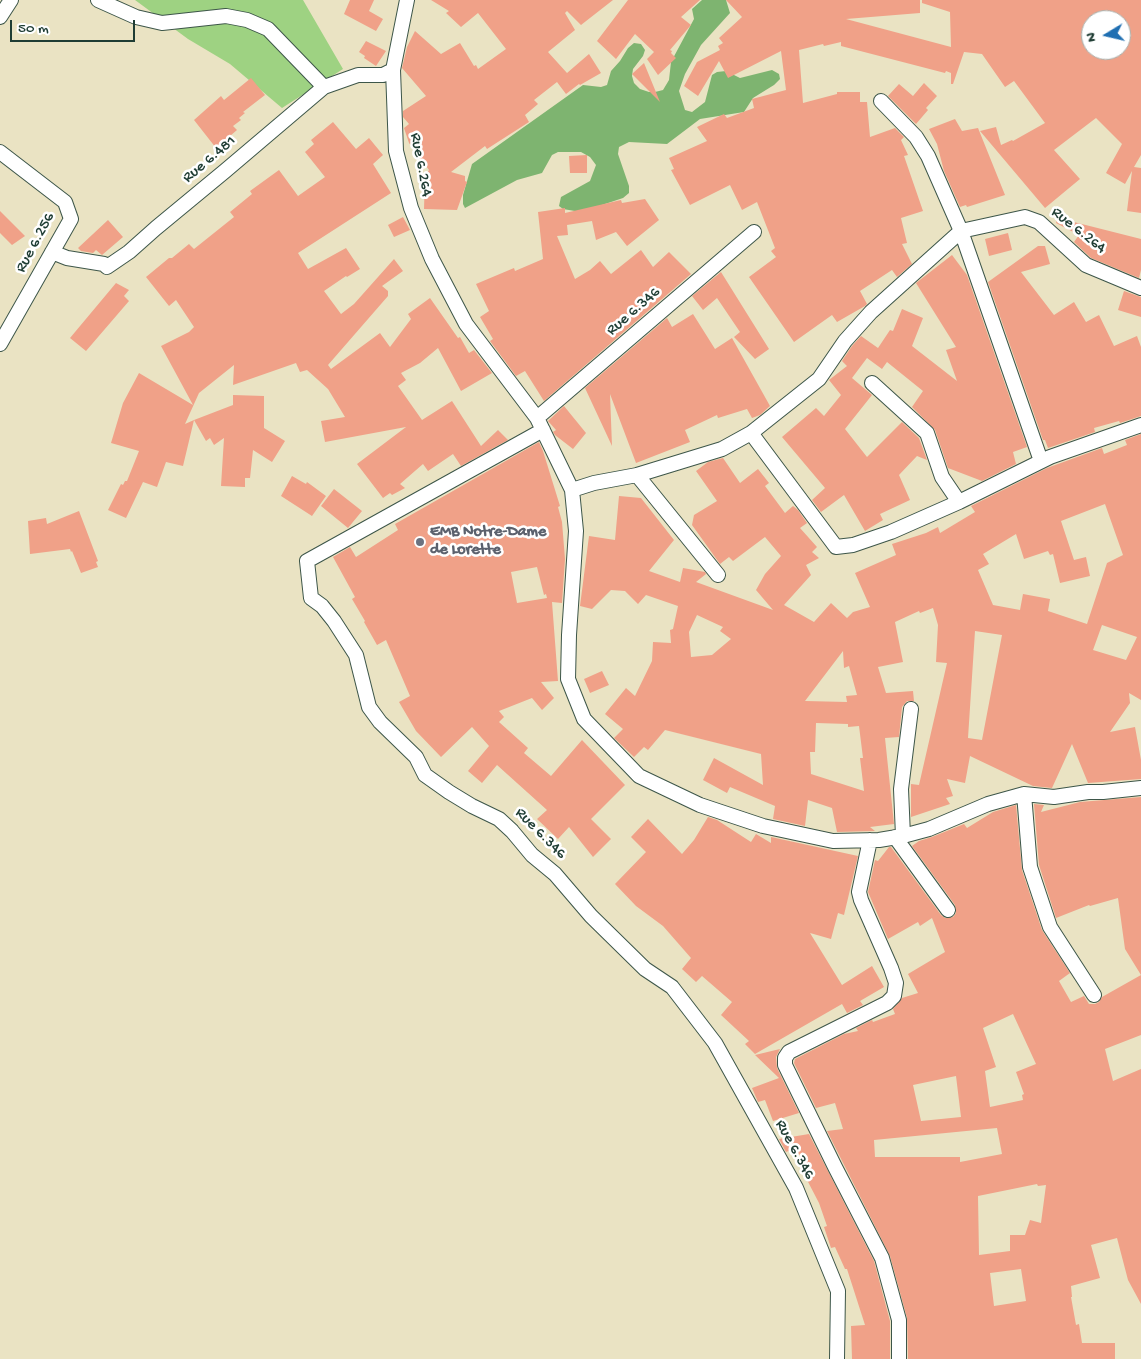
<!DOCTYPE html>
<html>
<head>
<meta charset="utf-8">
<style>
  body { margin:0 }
  #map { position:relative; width:1141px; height:1359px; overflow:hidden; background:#eae3c3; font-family:"Gochi Hand",sans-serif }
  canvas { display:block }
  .north { position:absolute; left:1081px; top:10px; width:50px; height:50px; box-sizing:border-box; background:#fff; border:1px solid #a5b1ae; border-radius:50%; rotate:261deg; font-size:14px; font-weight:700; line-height:20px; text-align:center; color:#1f3d34 }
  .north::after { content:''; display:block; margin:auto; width:18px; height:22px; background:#1f6fb2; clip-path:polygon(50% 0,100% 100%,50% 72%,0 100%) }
  .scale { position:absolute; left:10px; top:20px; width:125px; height:22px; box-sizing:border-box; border:2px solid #1f3d34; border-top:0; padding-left:6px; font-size:15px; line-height:18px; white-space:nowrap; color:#1f3d34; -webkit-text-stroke:4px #fff; paint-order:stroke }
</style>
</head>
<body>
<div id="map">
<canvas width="1141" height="1359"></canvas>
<div class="north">N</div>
<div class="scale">50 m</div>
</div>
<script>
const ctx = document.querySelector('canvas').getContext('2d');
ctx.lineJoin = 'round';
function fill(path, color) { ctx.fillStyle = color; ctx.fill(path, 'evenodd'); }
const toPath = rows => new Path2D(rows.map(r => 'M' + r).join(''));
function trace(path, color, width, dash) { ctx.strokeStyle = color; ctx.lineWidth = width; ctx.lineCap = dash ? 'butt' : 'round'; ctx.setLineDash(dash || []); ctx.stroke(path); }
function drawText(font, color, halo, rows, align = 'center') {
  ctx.font = font + ' "Gochi Hand",sans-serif'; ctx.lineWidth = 5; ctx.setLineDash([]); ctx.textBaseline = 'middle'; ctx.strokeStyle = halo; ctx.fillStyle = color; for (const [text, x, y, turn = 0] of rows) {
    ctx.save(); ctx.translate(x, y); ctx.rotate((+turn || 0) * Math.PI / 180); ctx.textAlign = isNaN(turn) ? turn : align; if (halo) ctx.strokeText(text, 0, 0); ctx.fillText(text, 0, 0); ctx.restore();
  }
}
const green = toPath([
  [135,0,303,0,343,69,282,108,230,64,188,39]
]);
const forest = toPath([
  [702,0,726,0,730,13,701,45,685,74,679,91,685,110,692,112,705,102,712,75,717,72,726,71,740,78,772,70,779,74,780,79,774,85,753,98,744,112,700,119,667,144,629,142,619,147,618,154,629,186,629,193,623,198,581,212,563,209,559,206,561,197,590,181,596,165,590,157,581,152,558,152,552,155,542,173,517,180,465,208,463,204,463,195,472,164,583,85,601,87,607,85,611,71,620,61,628,48,634,43,641,44,645,50,643,56,633,69,632,76,634,83,640,89,649,92,655,92,663,90,669,80,671,62,694,19,692,9]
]);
const building = toPath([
  [350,0,374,0,369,11,383,19,376,31,344,14],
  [431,0,613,0,581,25,567,11,565,13,575,30,548,52,567,73,589,54,601,73,580,85,579,84,566,94,557,82,534,100,538,104,525,115,529,122,487,149,485,146,451,172,465,176,465,181,467,182,457,210,424,209,425,176,429,170,409,143,404,128,409,124,403,117,403,111,426,96,402,68,407,47,415,31,441,54,460,43,474,66,476,65,478,69,506,49,478,13,461,27,446,13,449,11],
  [628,0,700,0,681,17,691,25,670,50,672,51,671,53,676,58,658,75,647,59,654,52,635,34,616,59,597,41],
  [726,0,920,0,920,13,846,19,951,47,950,12,922,3,922,0,1141,0,1141,155,1134,167,1141,168,1141,213,1127,211,1132,171,1125,184,1106,173,1122,144,1096,118,1054,150,1080,179,1045,208,980,131,996,127,1001,145,1012,140,1013,141,1045,123,1014,81,1005,87,982,54,964,52,953,84,951,84,951,73,946,71,945,73,841,46,841,42,824,46,823,44,799,50,803,103,837,94,837,92,860,92,860,102,867,102,870,137,895,128,904,137,901,140,908,155,904,156,923,211,901,218,907,243,902,244,912,264,897,277,892,270,860,291,867,304,865,306,837,322,832,315,794,342,749,277,776,257,771,251,775,248,757,202,742,210,730,185,690,205,671,170,674,169,669,158,707,141,697,127,724,114,727,118,754,108,752,99,786,90,781,51,728,78,719,61,698,96,684,86,697,62,720,50,718,46,723,43,719,38,742,17],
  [1091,20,1121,20,1121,50,1091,50],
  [366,41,386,51,376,66,364,58,365,56,359,52],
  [644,63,660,102,632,74],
  [251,78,265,95,243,112,245,113,239,118,241,120,233,126,237,130,216,148,194,120,221,96,224,100],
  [924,83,937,96,926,108,928,110,916,124,888,96,899,84,913,96],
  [955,119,962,131,978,128,1005,195,967,207,966,205,960,207,944,171,937,144,929,129],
  [333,122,356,149,369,138,383,155,373,164,391,193,298,253,308,269,346,248,360,269,347,277,346,276,324,291,341,314,354,304,394,259,403,271,382,286,388,291,388,296,328,365,331,369,380,333,390,347,411,319,408,314,430,298,458,338,460,337,469,353,474,350,492,373,461,391,438,348,420,363,401,373,406,380,398,386,422,420,452,401,481,446,498,430,508,440,461,466,453,454,428,471,423,464,400,484,405,488,392,495,390,493,383,498,357,464,406,427,325,442,321,421,345,417,328,389,307,370,300,372,296,363,233,385,234,365,199,393,185,424,194,420,183,466,166,462,157,487,143,482,126,518,108,510,121,484,123,485,125,481,127,481,139,451,111,443,123,403,139,373,193,405,161,346,189,332,194,327,176,300,169,306,146,277,169,258,172,258,189,244,194,249,234,217,230,212,252,194,250,191,279,170,298,196,325,177,305,152,314,144,311,140],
  [587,155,587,173,570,173,569,156],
  [645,199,659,220,627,246,616,232,596,240,592,221,567,225,568,235,557,236,575,279,590,270,600,261,611,274,641,250,653,267,669,252,691,274,544,401,525,371,516,376,490,341,493,339,480,317,489,311,476,284,514,268,515,271,543,259,538,212,565,208,565,213,621,200,622,203],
  [0,211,25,236,12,245,0,233],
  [403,217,410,230,394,237,388,225],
  [1058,218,1141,239,1141,270,1139,278,1091,258,1074,242,1079,235,1056,223],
  [108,220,123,237,102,255,96,250,93,253,81,251,78,248],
  [1008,233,1012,250,989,256,985,239],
  [1038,246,1045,246,1050,264,1021,272,1054,315,1074,302,1086,322,1099,315,1114,346,1137,336,1141,347,1141,416,1120,423,1119,421,1094,428,1095,432,1048,448,1045,440,1043,440,988,282],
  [952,255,967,275,1027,447,1013,452,1016,464,982,481,948,468,935,430,912,407,923,391,887,362,882,369,867,358,852,378,872,395,845,429,867,457,902,422,919,438,927,460,917,456,899,475,910,500,880,514,883,520,865,531,844,495,821,512,812,500,825,488,782,437,816,408,824,416,841,395,829,380,847,366,842,361,852,346,861,336,878,348,890,330,893,331,902,309,923,318,912,346,957,381,946,350,956,347,916,283],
  [721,272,769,349,755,359,734,337,740,332,717,298,703,310,692,296],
  [116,283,129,290,124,296,129,301,86,351,70,338],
  [1124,291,1141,297,1141,317,1118,310],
  [693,314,715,349,732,338,770,406,760,415,752,418,747,409,718,418,717,415,685,430,690,442,636,463,610,394,612,446,585,388,667,318,672,327],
  [233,395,264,396,264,428,285,441,272,462,253,450,250,478,245,478,245,487,221,486,224,438,214,445,210,438,206,441,194,420,233,405],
  [564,406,586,433,573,449,555,435,553,432,556,430,548,421],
  [1141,434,1141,700,1129,693,1130,703,1110,732,1135,727,1141,760,1141,779,1088,783,1072,744,1052,788,1033,786,970,756,965,783,947,779,953,796,946,798,950,804,911,817,911,784,919,785,947,663,936,662,938,625,933,608,920,613,919,611,895,622,903,662,878,667,886,693,913,691,914,701,907,701,902,707,899,737,885,738,894,824,870,827,875,831,837,832,832,808,808,800,805,826,773,819,775,806,730,787,727,793,703,780,714,758,763,785,761,754,665,730,648,750,644,747,634,757,614,738,623,729,605,714,626,688,635,696,652,661,653,642,671,643,670,630,673,629,678,606,646,595,638,604,625,591,611,590,592,609,580,606,589,536,615,540,619,496,641,498,674,540,649,571,680,582,683,568,705,572,706,574,696,582,773,610,756,590,765,574,781,556,765,537,733,561,729,557,720,564,692,525,694,515,717,501,696,471,708,462,723,458,740,483,758,469,769,483,765,486,785,513,793,506,798,510,807,523,800,528,817,547,812,552,819,558,806,565,811,575,784,605,814,622,831,603,847,618,853,612,870,607,855,573,896,555,892,544,926,533,938,527,940,533,975,512,971,506,1047,468,1102,448,1104,454,1127,445,1125,440],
  [1105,504,1123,555,1107,563,1087,624,1048,611,1050,599,1023,594,1020,610,993,605,978,570,989,564,983,554,1016,534,1024,559,1048,551,1050,555,1053,554,1060,583,1090,576,1086,557,1074,560,1061,521],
  [697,615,723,627,720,631,731,639,712,655,691,657,689,632],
  [1102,625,1137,637,1126,660,1093,650],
  [975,631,1002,635,982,740,968,738],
  [843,651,844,668,849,666,857,695,846,696,847,702,805,701],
  [816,723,848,724,848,727,859,726,863,758,860,758,864,791,811,774,810,752,815,752],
  [539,442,543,451,560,506,558,507,562,522,565,559,562,603,552,602,558,681,541,682,554,698,542,710,532,698,499,711,504,717,499,722,528,748,524,753,551,776,582,740,625,785,591,819,611,839,593,857,569,827,558,839,537,819,547,810,497,765,482,783,468,771,489,746,472,727,441,757,416,731,399,702,410,696,386,640,377,645,364,622,365,621,352,599,355,597,333,557,350,547,356,557,398,530,395,524],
  [537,567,544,595,546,594,547,598,517,603,511,572],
  [292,476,306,484,307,482,326,496,312,516,281,496],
  [334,489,362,511,348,528,321,506],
  [79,511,98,561,96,562,98,567,81,573,72,551,71,552,70,549,30,554,28,521,46,518,47,524],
  [602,671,609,685,590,693,584,679],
  [1141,797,1141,1035,1105,1049,1113,1081,1141,1069,1141,1304,1128,1280,1117,1238,1091,1245,1100,1278,1071,1286,1072,1297,1071,1297,1076,1325,1079,1324,1082,1343,1115,1343,1115,1359,908,1359,907,1318,890,1256,827,1131,843,1129,835,1103,816,1108,794,1063,795,1059,844,1034,858,1031,856,1028,872,1020,873,1022,895,1014,893,1009,902,998,918,993,908,974,945,952,932,918,920,926,918,922,888,939,868,892,875,860,878,861,889,847,891,847,941,915,945,918,953,917,956,913,955,905,912,846,919,841,932,837,964,824,967,828,993,812,1016,805,1022,870,1042,930,1070,973,1059,981,1071,1002,1084,996,1089,1004,1095,1004,1099,1002,1102,997,1141,975,1125,949,1118,898,1090,906,1089,905,1056,918,1039,865,1034,804,1044,805,1041,812,1080,802],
  [1013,1014,1036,1064,1016,1072,1024,1094,1022,1095,1023,1100,990,1107,985,1071,996,1067,983,1028],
  [956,1076,961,1117,921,1121,913,1085],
  [997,1128,1002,1154,960,1162,960,1157,875,1157,874,1140],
  [1037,1184,1038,1186,1046,1185,1041,1223,1030,1220,1025,1235,1010,1235,1010,1251,979,1255,978,1196],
  [1021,1269,1026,1301,994,1306,990,1273],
  [708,817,717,820,751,842,756,834,771,843,771,837,858,856,844,915,838,913,831,939,810,933,842,985,872,966,884,987,860,1001,863,1005,847,1013,842,1004,755,1054,745,1044,749,1041,721,1015,732,1002,702,976,696,982,682,969,691,958,663,926,636,906,615,884,646,852,631,837,648,819,682,854,694,840],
  [780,1049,776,1057,777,1068,799,1113,773,1121,765,1100,758,1102,752,1088,779,1078,755,1055],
  [809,1134,874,1261,890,1321,890,1359,852,1359,851,1326,865,1325,847,1269,845,1269,835,1247,831,1248,824,1227,827,1226,819,1203,806,1178,810,1176,796,1148,786,1152,779,1139]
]);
const street = toPath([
  [98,0,136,17,162,23,226,16,247,20,268,29,324,87],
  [407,0,393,70,396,151,411,208,432,259,466,324,537,418,572,490,576,531,569,635,568,679,584,719,639,776,700,805,763,826,833,841,879,840,903,836,929,829,988,804,1024,794,1054,797,1088,792,1103,792,1141,788],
  [0,17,11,0],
  [881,101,916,137,928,156,961,231,1041,461],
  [0,152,65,202,71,219,0,344],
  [52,252,67,258,104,264,107,267,129,252,156,228,225,171,324,87,358,75,383,75,393,70],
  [872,383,927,433,942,477,959,502],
  [537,418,754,232],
  [543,430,307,561,311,598,322,606,334,621,356,655,369,707,380,722,416,757,425,775,449,792,472,806,499,819,512,831,532,855,555,874,591,916,645,969,672,987,715,1043,796,1188,838,1291,837,1359],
  [751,433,836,547,853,545,891,532,959,502,1050,457,1141,425],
  [637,475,718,575],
  [572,490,594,483,637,475,722,449,751,433,819,379,845,341,871,312,961,231,1025,217,1039,222,1086,265,1141,288],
  [1024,794,1030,867,1050,927,1094,995],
  [903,836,901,789,911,709],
  [895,837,948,910],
  [870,840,859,892,861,900,891,968,896,983,894,996,887,1003,789,1052,785,1058,785,1065,835,1167,882,1258,899,1320,899,1359]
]);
const markers = [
  [420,542,5,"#6b7280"]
];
const streetNames = [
  ["Rue 6.481",210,160,-40],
  ["Rue 6.264",420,165,79],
  ["Rue 6.264",1078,231,38],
  ["Rue 6.256",36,243,-62],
  ["Rue 6.346",634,312,-41],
  ["Rue 6.346",540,834,45],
  ["Rue 6.346",794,1150,61]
];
const worshipNames = [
  ["EMB Notre-Dame",430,533],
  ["de Lorette",430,551]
];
fill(green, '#9ed282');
fill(forest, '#7eb470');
fill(building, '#f0a188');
trace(street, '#3d5649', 16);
trace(street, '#fff', 14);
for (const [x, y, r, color] of markers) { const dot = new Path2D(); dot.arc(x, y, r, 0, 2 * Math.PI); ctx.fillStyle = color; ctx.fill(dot); trace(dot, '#fff', 2); }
drawText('16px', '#1f3d34', '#fff', streetNames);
drawText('bold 16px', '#5b616d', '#fff', worshipNames, 'left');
</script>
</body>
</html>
